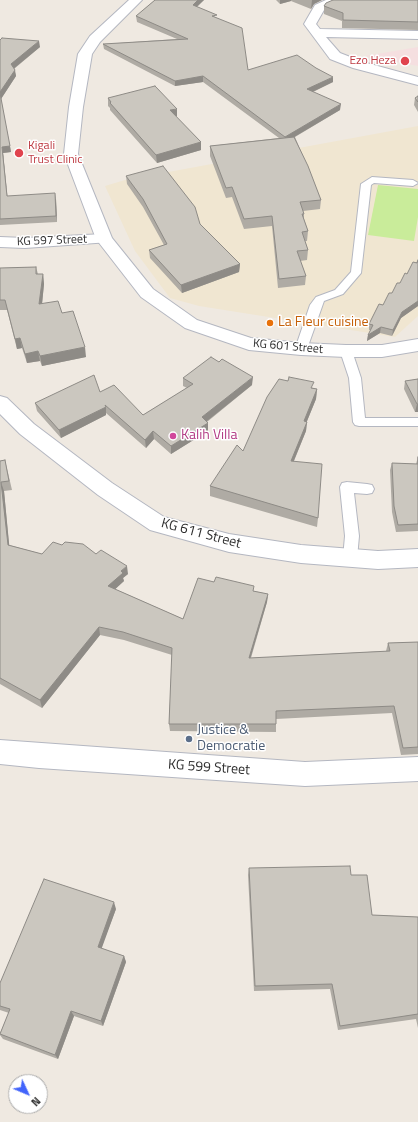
<!DOCTYPE html>
<html>
<head>
<meta charset="utf-8">
<style>
  body { margin:0 }
  #map { position:relative; width:418px; height:1122px; overflow:hidden; background:#efe9e1; font-family:"Titillium Web",sans-serif }
  canvas { display:block }
  .north { position:absolute; left:8px; top:1074px; width:40px; height:40px; box-sizing:border-box; background:#fff; border:1px solid #ababab; border-radius:50%; rotate:134deg; font-size:11px; font-weight:700; line-height:16px; text-align:center; color:#2e2e2e }
  .north::after { content:''; display:block; margin:auto; width:14px; height:18px; background:#4264fb; clip-path:polygon(50% 0,100% 100%,50% 72%,0 100%) }
</style>
</head>
<body>
<div id="map">
<canvas width="418" height="1122"></canvas>
<div class="north">N</div>
</div>
<script>
const ctx = document.querySelector('canvas').getContext('2d');
ctx.lineJoin = 'round';
function fill(path, color) { ctx.fillStyle = color; ctx.fill(path, 'evenodd'); }
const toPath = rows => new Path2D(rows.map(r => 'M' + r).join(''));
function trace(path, color, width, dash) { ctx.strokeStyle = color; ctx.lineWidth = width; ctx.lineCap = dash ? 'butt' : 'round'; ctx.setLineDash(dash || []); ctx.stroke(path); }
function drawText(font, color, halo, rows, align = 'center') {
  ctx.font = font + ' "Titillium Web",sans-serif'; ctx.lineWidth = 3; ctx.setLineDash([]); ctx.textBaseline = 'middle'; ctx.strokeStyle = halo; ctx.fillStyle = color; for (const [text, x, y, turn = 0] of rows) {
    ctx.save(); ctx.translate(x, y); ctx.rotate((+turn || 0) * Math.PI / 180); ctx.textAlign = isNaN(turn) ? turn : align; if (halo) ctx.strokeText(text, 0, 0); ctx.fillText(text, 0, 0); ctx.restore();
  }
}
const education = toPath([
  [418,126,418,316,395,337,199,306,170,298,135,251,105,186,125,180]
]);
const medical = toPath([
  [418,47,418,66,365,56]
]);
const pitch = toPath([
  [378,185,418,189,418,217,414,241,368,235]
]);
const lane = toPath([
  [372,177,413,180,418,183,413,186,374,183,371,185,361,273,343,294,324,301,307,349,305,352,297,352,295,349,310,305,316,297,335,290,351,272,361,184,372,177],
  [346,347,350,348,352,351,361,378,365,418,418,418,418,426,359,426,355,425,353,422,349,378,340,351,342,348,346,347],
  [347,482,367,484,372,485,374,489,372,493,367,494,354,493,359,536,357,558,355,562,350,564,345,562,343,558,345,536,340,487,342,483,347,482]
]);
const street = toPath([
  [326,0,342,0,340,3,324,10,316,24,320,29,418,31,418,39,326,37,340,53,363,62,418,77,418,85,353,68,330,59,304,24,315,5,326,0],
  [104,234,110,236,112,239,110,242,25,248,0,247,0,237,25,238,104,234],
  [0,396,7,398,34,424,112,483,164,517,229,534,301,545,378,551,418,549,418,567,378,569,301,563,229,552,150,530,98,495,20,434,0,414,0,396],
  [0,740,305,762,418,757,418,781,305,786,39,768,0,764,0,740]
]);
const secondary = toPath([
  [129,0,142,0,100,42,92,54,83,107,78,154,112,238,153,289,197,320,251,338,301,343,346,345,382,345,418,339,418,351,382,357,346,357,301,355,249,350,185,328,141,297,96,239,64,154,69,107,78,54,90,36,129,0]
]);
const wall = toPath([
  [155,0,204,0,197,7,217,18,248,70,333,82,313,92,340,110,295,137,321,200,320,209,303,211,304,214,304,219,308,231,307,241,305,241,308,250,307,260,300,261,306,276,305,285,278,288,272,226,244,229,232,197,226,198,210,156,210,146,279,138,203,82,175,86,104,49,103,44,177,39,137,22,136,16],
  [276,0,322,0,314,4,311,9,291,1,280,4],
  [418,0,418,30,342,28,342,21,324,14,324,6],
  [0,40,40,47,14,69,16,76,1,99,11,152,3,153,7,196,56,199,57,222,0,225],
  [418,96,418,112,414,105,415,98],
  [108,98,177,116,176,117,201,142,201,150,157,163,110,110,110,108,108,106],
  [126,176,200,224,240,264,239,272,182,293,150,258,149,250,164,245,143,207,127,184],
  [418,260,418,306,401,318,392,336,380,333,367,341,368,335,371,330,369,330,369,324],
  [36,267,38,274,43,274,44,284,42,304,62,313,86,357,42,366,40,361,27,363,22,348,17,349,7,310,0,310,0,268],
  [183,378,252,385,207,422,208,431,171,454,154,439,146,448,106,413,106,415,61,438,37,411,35,403,100,392,143,415,187,388,183,386],
  [418,379,418,412,415,412,404,389,405,381],
  [288,381,317,389,316,399,307,421,306,431,294,461,318,518,317,527,210,496,210,486,243,451],
  [418,457,418,531,396,532,392,512,390,470,392,463,416,464],
  [5,460,12,490,4,491,9,545,42,554,62,545,96,554,128,574,123,578,124,581,115,589,183,619,254,591,268,594,267,602,251,658,386,651,388,643,418,642,418,754,401,755,392,713,276,719,276,732,170,731,169,724,172,655,124,640,100,635,42,708,0,684,0,461],
  [249,868,351,875,372,915,418,917,418,1028,416,1019,338,1030,330,989,254,991,248,875],
  [116,909,101,948,124,956,126,962,103,1026,74,1016,58,1059,3,1039,0,1035,0,1033,9,1013,0,1010,0,983]
]);
const shadedWall = toPath([
  [198,0,204,0,193,10,193,5],
  [280,0,291,0,291,1,280,4],
  [312,0,322,0,314,4,311,9],
  [39,41,40,47,12,70,11,64],
  [15,70,16,76,1,99,0,92],
  [203,76,203,82,175,86,175,81],
  [333,77,333,82,306,95,307,89],
  [341,104,340,110,284,143,285,137],
  [177,109,177,116,170,118,170,110],
  [201,142,201,150,157,163,156,155],
  [10,146,11,152,3,153,8,202,7,196,2,147],
  [55,193,56,199,57,222,56,216],
  [240,264,239,272,182,293,181,285],
  [43,274,44,284,41,314,39,304],
  [418,301,418,306,401,318,392,336,393,330,402,312],
  [381,327,380,333,367,341,368,335],
  [20,338,22,348,17,349,15,339],
  [85,347,86,357,42,366,40,356],
  [38,351,40,361,27,363,25,354],
  [253,377,252,385,202,425,202,417],
  [317,389,316,399,303,431,304,421],
  [417,404,418,404,418,412,415,412],
  [106,407,106,415,61,438,59,430],
  [307,422,306,431,290,470,291,461],
  [208,423,208,431,171,454,171,446],
  [153,431,154,439,146,448,145,440],
  [1,482,4,491,10,553,8,545],
  [127,566,128,574,123,578,124,581,110,594,108,586,121,571],
  [268,594,267,602,248,666,249,658],
  [99,627,100,635,42,708,40,700],
  [114,902,116,909,100,953,98,947],
  [124,956,126,962,103,1026,101,1021],
  [71,1011,74,1016,58,1059,55,1055]
]);
const building = toPath([
  [155,0,198,0,193,5,217,15,212,16,242,28,248,70,297,55,316,68,333,77,307,89,341,104,285,137,203,76,175,81,103,44,188,39,136,16,155,0],
  [333,0,418,0,418,22,343,20,343,13,324,6,326,3,333,0],
  [2,38,39,41,11,64,15,70,0,92,0,40,2,38],
  [155,86,177,109,170,110,201,142,156,155,110,103,111,102,108,98,155,86],
  [0,93,10,146,2,147,7,196,55,193,56,216,0,219,0,93],
  [418,96,418,102,415,98,418,96],
  [294,137,308,166,321,200,300,202,304,214,302,214,308,231,302,232,308,250,297,251,306,276,279,279,272,216,244,219,232,187,226,188,210,146,294,137],
  [163,166,195,207,200,224,240,264,181,285,149,250,167,244,143,199,126,176,163,166],
  [418,260,418,301,402,312,393,330,381,327,368,335,373,325,369,324,379,304,383,305,389,293,392,293,397,283,400,283,405,273,407,274,413,262,417,263,418,260],
  [36,267,36,274,43,274,39,304,58,301,62,313,73,311,85,347,40,356,38,351,25,354,20,338,15,339,5,300,0,300,0,268,36,267],
  [211,357,219,362,222,359,253,377,202,417,208,423,171,446,153,431,145,440,105,405,106,407,59,430,35,403,94,375,100,392,114,385,143,415,193,384,183,378,211,357],
  [289,377,314,382,311,388,317,389,304,421,307,422,291,461,322,464,318,518,210,486,237,445,243,451,267,397,279,379,288,381,289,377],
  [418,379,418,404,417,404,405,381,418,379],
  [418,457,418,524,398,525,394,506,392,463,418,464,418,457],
  [5,460,9,481,1,482,8,545,42,554,53,542,62,545,65,542,83,544,96,554,101,550,127,566,121,571,123,573,108,586,183,619,198,578,214,582,216,577,254,586,253,591,268,594,249,658,390,651,388,643,418,642,418,747,403,748,394,706,276,711,276,724,169,724,172,648,123,632,99,627,40,700,0,678,0,461,5,460],
  [350,866,351,875,367,875,372,915,418,917,418,1014,340,1026,332,984,255,986,249,868,350,866],
  [44,879,114,902,98,947,124,956,101,1021,71,1011,55,1055,0,1034,10,1009,0,1006,0,983,44,879]
]);
const markers = [
  [405,61,5,"#e0444e"],
  [19,153,5,"#e0444e"],
  [270,323,4,"#e8710a"],
  [173,436,4,"#d1479c"],
  [189,739,4,"#5c6f8a"]
];
const farHealthnames = [
  ["Ezo Heza",396,61],
  ["Kigali",28,146,"left"],
  ["Trust Clinic",28,160,"left"]
];
const farStreetnames = [
  ["KG 597 Street",52,241,-2],
  ["KG 601 Street",288,347,5]
];
const foodNames = [
  ["La Fleur cuisine",278,323]
];
const hotelNames = [
  ["Kalih Villa",181,436]
];
const streetNames = [
  ["KG 611 Street",201,534,15],
  ["KG 599 Street",209,768,4]
];
const serviceNames = [
  ["Justice &",197,731],
  ["Democratie",197,747]
];
fill(education, '#f0e6d1');
fill(medical, '#f5dfe0');
fill(pitch, '#c9ec9a');
trace(lane, '#b4b7c1', 2);
trace(street, '#b4b7c1', 2);
trace(secondary, '#b4b7c1', 2);
fill(lane, '#fff');
fill(street, '#fff');
fill(secondary, '#fff');
fill(wall, '#afaba4');
fill(shadedWall, '#8e8b86');
fill(building, '#cbc7bf');
trace(building, '#8e8b86', 1);
for (const [x, y, r, color] of markers) { const dot = new Path2D(); dot.arc(x, y, r, 0, 2 * Math.PI); ctx.fillStyle = color; ctx.fill(dot); trace(dot, '#fff', 1.5); }
drawText('12px', '#be3a42', '#fff', farHealthnames, 'right');
drawText('12px', '#2e2e2e', '#fff', farStreetnames);
drawText('14px', '#c56008', '#fff', foodNames, 'left');
drawText('14px', '#b23c85', '#fff', hotelNames, 'left');
drawText('14px', '#2e2e2e', '#fff', streetNames);
drawText('14px', '#4e5e75', '#fff', serviceNames, 'left');
</script>
</body>
</html>
